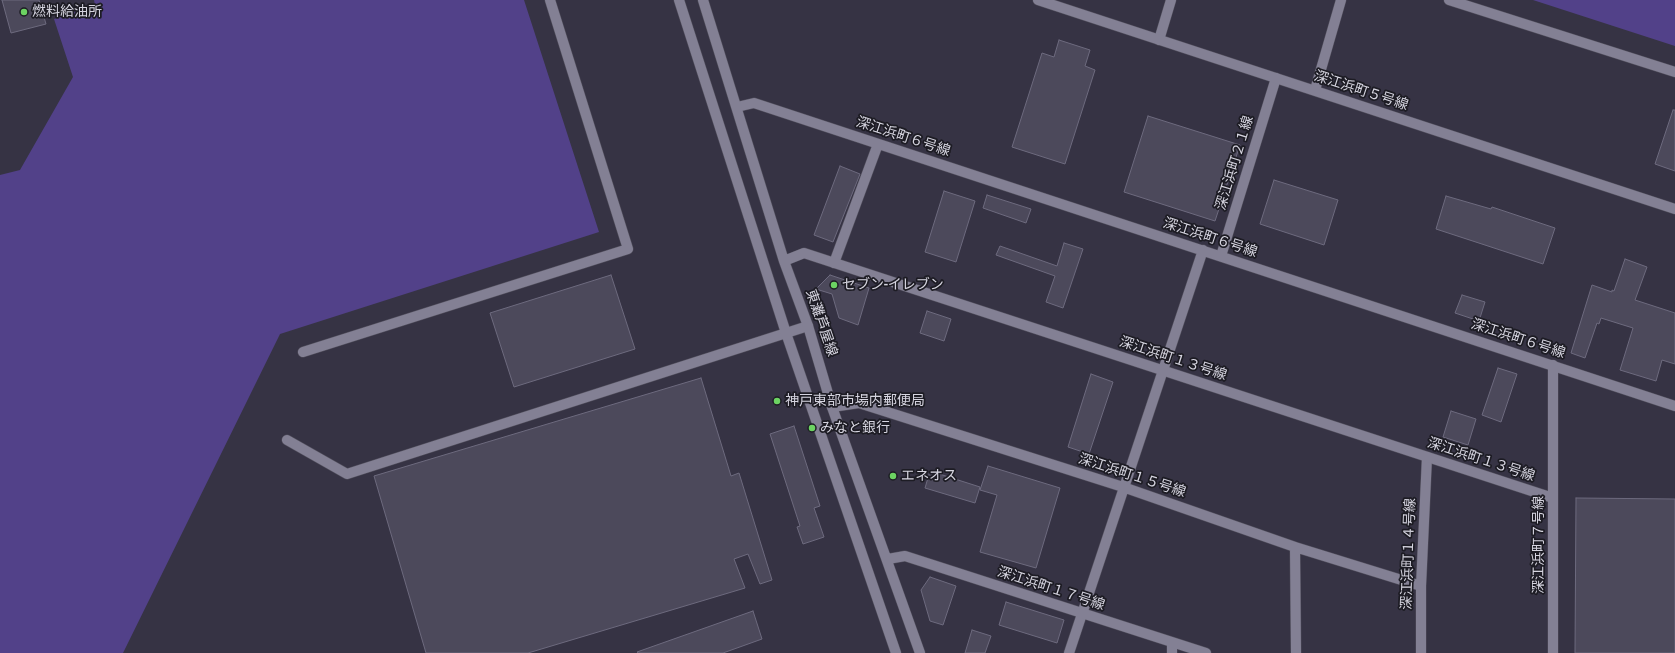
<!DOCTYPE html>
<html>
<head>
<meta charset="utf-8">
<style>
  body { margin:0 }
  canvas { display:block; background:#363344 }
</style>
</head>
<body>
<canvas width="1675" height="653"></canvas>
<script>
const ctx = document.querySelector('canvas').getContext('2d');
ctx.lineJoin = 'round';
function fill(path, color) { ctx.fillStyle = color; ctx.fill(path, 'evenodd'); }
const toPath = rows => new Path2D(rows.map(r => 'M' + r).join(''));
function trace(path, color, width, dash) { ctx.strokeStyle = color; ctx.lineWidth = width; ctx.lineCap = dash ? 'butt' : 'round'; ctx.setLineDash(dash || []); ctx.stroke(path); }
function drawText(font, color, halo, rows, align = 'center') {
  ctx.font = font + ' "Archivo Narrow","Noto Sans JP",sans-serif'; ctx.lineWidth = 3.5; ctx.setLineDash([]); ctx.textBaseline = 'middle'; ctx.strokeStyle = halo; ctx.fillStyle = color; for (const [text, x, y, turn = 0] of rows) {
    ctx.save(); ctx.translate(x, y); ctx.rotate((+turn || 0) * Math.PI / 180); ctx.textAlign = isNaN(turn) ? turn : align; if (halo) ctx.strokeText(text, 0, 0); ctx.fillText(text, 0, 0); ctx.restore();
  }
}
const water = toPath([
  [94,0,524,0,599,232,280,334,123,653,0,653,0,175,20,170,73,77,54,19,95,5],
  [1533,0,1675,0,1675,46]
]);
const building = toPath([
  [2,0,39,0,46,24,11,33,2,0],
  [1059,40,1090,50,1085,66,1095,70,1065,164,1012,147,1042,53,1054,57,1059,40],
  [1673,110,1675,110,1675,171,1655,164,1673,110],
  [1148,116,1240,145,1215,221,1124,192,1148,116],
  [840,166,860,174,833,242,814,235,840,166],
  [1274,180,1338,200,1324,245,1260,224,1274,180],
  [944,191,975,201,956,262,925,252,944,191],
  [987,195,1031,209,1026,223,983,208,987,195],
  [1446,196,1491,209,1492,207,1555,228,1543,264,1436,229,1446,196],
  [1064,243,1083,249,1063,308,1046,302,1055,276,996,255,1000,246,1057,266,1064,243],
  [1625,259,1647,267,1635,300,1675,313,1675,364,1662,360,1656,381,1620,370,1633,328,1601,318,1599,324,1597,323,1585,358,1571,353,1592,285,1612,292,1612,290,1614,291,1625,259],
  [611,275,635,349,514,387,490,313,611,275],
  [830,275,869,288,858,325,839,318,832,294,816,289,830,275],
  [1462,295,1485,302,1479,321,1455,313,1462,295],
  [927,311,951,319,944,341,920,333,927,311],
  [1498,368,1517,374,1501,422,1482,415,1498,368],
  [1091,374,1113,382,1089,454,1068,447,1091,374],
  [701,378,731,476,739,473,772,580,760,584,748,554,734,559,745,588,528,653,426,653,374,476,701,378],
  [1451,411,1476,419,1468,445,1443,437,1451,411],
  [794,426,820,506,814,508,824,537,803,544,797,527,800,526,770,434,794,426],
  [988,466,1060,488,1036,568,980,552,997,495,980,490,988,466],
  [930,471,980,487,975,503,925,488,930,471],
  [1576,498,1675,499,1675,653,1575,653,1576,498],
  [930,577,956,586,943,625,930,621,921,590,930,577],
  [1006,602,1064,620,1057,643,999,625,1006,602],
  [753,611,762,639,723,653,638,653,637,652,753,611],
  [972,630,991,636,985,653,965,653,972,630]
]);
const street = toPath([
  [1449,0,1675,72],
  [1159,40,1171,0],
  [1315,90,1341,0],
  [737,107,754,103,1675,406],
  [1221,256,1276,78],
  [834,263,878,144],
  [303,352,628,249,550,0],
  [832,407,859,403,1123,487,1295,547,1421,586],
  [287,440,347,474,808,326],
  [1295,547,1296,653],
  [1069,653,1203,250],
  [1172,653,1172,643],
  [1421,653,1421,586,1427,457]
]);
const secondary = toPath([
  [679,0,786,333,896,653],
  [703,0,784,261,808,326,832,407,920,653],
  [1038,0,1675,209],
  [784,261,804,253,1553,498],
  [888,559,905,556,1206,653],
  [1553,653,1553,365]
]);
const markers = [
  [24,12,4,"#6cd362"],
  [834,285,4,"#6cd362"],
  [777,401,4,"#6cd362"],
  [812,428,4,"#6cd362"],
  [893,476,4,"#6cd362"]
];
const poiNames = [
  ["燃料給油所",32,12],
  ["セブン-イレブン",842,285],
  ["神戸東部市場内郵便局",785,401],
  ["みなと銀行",820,428],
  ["エネオス",901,476]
];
const streetNames = [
  ["深江浜町５号線",1361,91,18],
  ["深江浜町６号線",903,137,18],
  ["深江浜町２１線",1235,163,-73],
  ["深江浜町６号線",1210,238,18],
  ["東灘芦屋線",821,323,71],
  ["深江浜町６号線",1518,339,18],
  ["深江浜町１３号線",1173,359,18],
  ["深江浜町１３号線",1481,460,18],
  ["深江浜町１５号線",1132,476,18],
  ["深江浜町７号線",1539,545,-90],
  ["深江浜町１４号線",1409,554,-88],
  ["深江浜町１７号線",1051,589,18]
];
fill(water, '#524189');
fill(building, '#4c495b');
trace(building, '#6d6a7e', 1);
trace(street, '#524f5d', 11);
trace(secondary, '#524f5d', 11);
trace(street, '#838094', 10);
trace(secondary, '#838094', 10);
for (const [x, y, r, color] of markers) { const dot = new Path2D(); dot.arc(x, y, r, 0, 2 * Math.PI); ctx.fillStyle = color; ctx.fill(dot); trace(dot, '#1d1c24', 1.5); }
drawText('14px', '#d6d5e0', '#1d1c24', poiNames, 'left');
drawText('14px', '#d6d5e0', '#1d1c24', streetNames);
</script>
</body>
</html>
